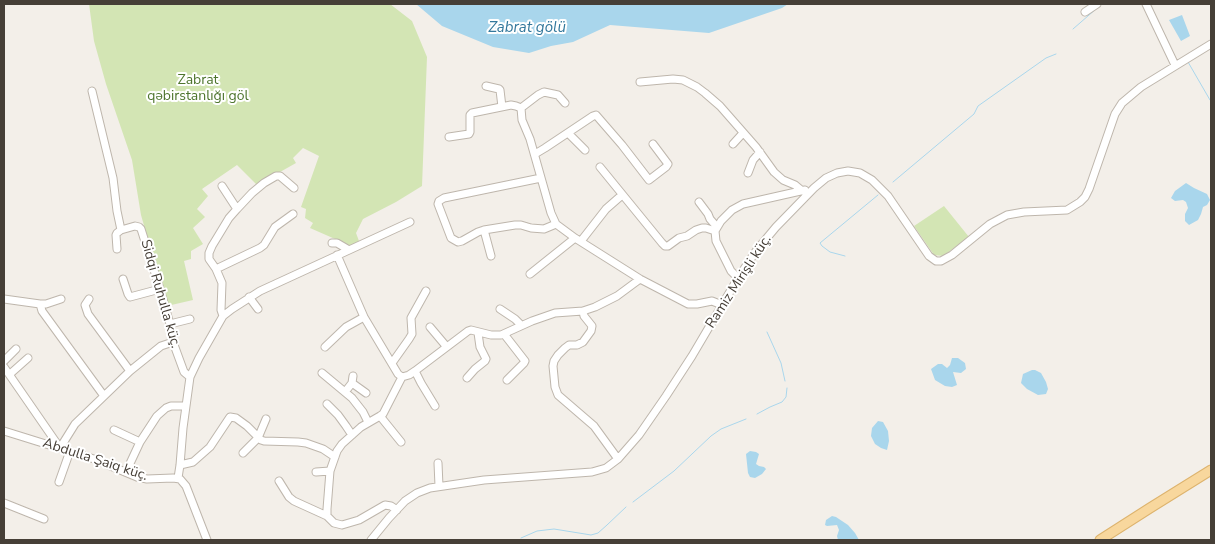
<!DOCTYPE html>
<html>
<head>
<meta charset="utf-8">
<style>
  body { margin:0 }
  #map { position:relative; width:1215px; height:544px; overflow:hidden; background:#f3efe9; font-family:"Nunito Sans",sans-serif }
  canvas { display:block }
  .frame { position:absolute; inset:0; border:5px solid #463f37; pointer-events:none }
</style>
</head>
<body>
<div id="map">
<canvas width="1215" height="544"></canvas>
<div class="frame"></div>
</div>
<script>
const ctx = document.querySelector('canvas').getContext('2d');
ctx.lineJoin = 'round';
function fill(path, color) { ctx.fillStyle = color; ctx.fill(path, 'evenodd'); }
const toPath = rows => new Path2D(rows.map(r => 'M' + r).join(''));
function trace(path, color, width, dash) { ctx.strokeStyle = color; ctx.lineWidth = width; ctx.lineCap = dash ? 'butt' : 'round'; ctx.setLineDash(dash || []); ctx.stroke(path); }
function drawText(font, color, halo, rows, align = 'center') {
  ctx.font = font + ' "Nunito Sans",sans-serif'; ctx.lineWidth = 4; ctx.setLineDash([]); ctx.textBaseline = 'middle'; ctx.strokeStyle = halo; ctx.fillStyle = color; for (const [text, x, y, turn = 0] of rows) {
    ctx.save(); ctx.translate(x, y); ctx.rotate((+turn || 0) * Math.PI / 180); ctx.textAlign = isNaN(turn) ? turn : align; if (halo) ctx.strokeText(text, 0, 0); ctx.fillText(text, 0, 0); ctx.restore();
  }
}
const green = toPath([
  [89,4,390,4,412,21,427,57,422,186,396,202,363,219,356,233,359,241,351,246,310,228,313,223,305,218,306,209,301,207,319,156,303,148,293,158,296,163,257,185,237,165,202,189,208,196,197,209,205,217,193,228,203,244,191,251,191,259,184,261,193,300,167,306,141,215,132,160,106,84,94,41],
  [944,206,969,237,943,256,934,255,914,226]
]);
const water = toPath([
  [416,4,788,4,782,8,709,33,610,25,573,42,551,46,529,53,493,47,442,26],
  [1182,15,1190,36,1181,41,1169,20],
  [1186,183,1194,188,1207,194,1210,200,1207,205,1203,207,1201,214,1198,220,1189,225,1185,221,1185,214,1188,208,1186,202,1183,200,1175,201,1171,198,1175,191],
  [952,358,958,358,965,363,966,369,961,373,953,372,957,385,952,387,945,386,935,380,931,369,938,364,942,364,947,368,950,365],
  [1032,370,1035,370,1041,373,1046,382,1048,389,1046,394,1038,395,1027,389,1021,383,1023,374],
  [878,421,883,422,888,431,889,441,887,450,881,448,875,444,871,436,872,428],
  [750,451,756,452,759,454,756,464,759,466,764,467,766,469,762,474,755,478,750,477,748,473,746,454],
  [832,516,836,517,848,525,855,533,859,540,838,540,837,536,839,530,837,525,827,526,825,525,826,520]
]);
const stream = toPath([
  [1073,29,1096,9],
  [1188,62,1210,100],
  [893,182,974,114,978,106,1046,58,1056,54],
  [845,256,830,252,822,246,820,243,878,195],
  [767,332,781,363,785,381],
  [757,414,770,407,782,402,786,397,787,388],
  [633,502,674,471,711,436,721,429,746,419],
  [521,538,537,531,554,529,585,534,591,535,598,533,607,525,626,507]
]);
const minor = toPath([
  [1146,4,1175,65],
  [1085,12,1097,4],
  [640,82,673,79,683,80,697,87,705,93,720,106,756,147,774,172,783,180,795,185,801,190],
  [486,86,499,89,500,90,502,107],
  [92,91,113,178,117,211,121,230,135,226,139,227,141,229,160,289,170,324,173,342,184,372,190,377],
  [521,108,538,95,544,92,558,95,565,103],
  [568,133,585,150],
  [449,137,469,134,470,132,470,115,472,113,511,105,516,106,521,108,522,120,530,139,551,213,556,224,575,238,640,279],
  [733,144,743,133],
  [535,154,545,148,593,116,596,115,622,145,649,180,666,167,668,164,653,144],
  [600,167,662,243,665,246,668,246,679,238,687,236,696,230,702,228,706,228,715,231],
  [748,173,753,160,760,152],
  [541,178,444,198,439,201,438,204,451,238,458,242,462,241,478,232,484,230,515,225,521,225,531,228,544,229,556,224],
  [222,186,237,209],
  [699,202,708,214,710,219,717,227],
  [484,230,491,256],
  [581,241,606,209,622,195],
  [332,243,337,243,349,250],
  [117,249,116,235,117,233,121,230],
  [337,255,364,317,398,374,402,377,409,375,415,371,468,331,471,330,491,335,501,335,532,321,555,313,583,311,595,307,617,296,640,279,688,304,697,304,712,301,722,305],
  [216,269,260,248,264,245,275,227,293,214],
  [530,274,575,238],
  [738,278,731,271,716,241,715,231,721,221,732,210,743,204,805,190],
  [123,279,128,294,130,297,160,289],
  [249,297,258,309],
  [4,299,40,304,46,304,61,299],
  [89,299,85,305,88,314,130,371],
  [40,304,42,311,104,396],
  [500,309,515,319,521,325],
  [583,311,584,316,592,326,591,331,583,342,577,345,569,345,565,348,558,355,554,361,553,366,555,387,558,395,594,426,618,459],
  [223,316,221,310,222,283,216,269,209,259,209,253,212,246,229,218,237,209,252,193,264,183,276,176,280,176,294,188],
  [170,324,190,319],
  [430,327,446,346],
  [504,334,525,361,524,363,507,380],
  [325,347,346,327,364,317],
  [4,361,16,349],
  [392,363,409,339,412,334,411,318,426,291],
  [4,367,60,448,75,424,130,371,161,346,173,342],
  [415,371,421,383,435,406],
  [322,373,352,398,363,412,368,422],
  [10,374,28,358],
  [467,378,475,369,485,361,486,359,480,347,478,333],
  [352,383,366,393],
  [345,392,352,383,353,376],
  [327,404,338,415,346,426,352,435],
  [380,416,401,442],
  [114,430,140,442],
  [4,431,94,459,137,477,147,479,173,478,180,479,186,486,207,540],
  [243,453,258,438,266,419],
  [438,463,439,486],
  [180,465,193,462,210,447,230,417,236,418,247,426,261,440,264,441,298,442,306,443,323,449,335,457],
  [126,472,140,442,157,416,166,408,171,406,186,406],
  [316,472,330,471],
  [178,478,180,465,183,428,190,377,199,358,223,316,232,309,260,291,410,222],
  [279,481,289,497,294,501,327,516],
  [59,482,70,451],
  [4,503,44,519],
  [397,510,391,506,385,505,359,520,342,525,334,523,327,516,327,509,330,471,337,451,342,444,361,427,380,416,383,414,402,377],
  [371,540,389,518,405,501,417,493,430,488,484,480,592,472,606,468,618,459,639,435,666,396,692,356,738,278,756,251,776,227,814,188,826,178,837,173,848,171,860,173,872,180,888,196,929,256,936,261,941,261,952,255,990,224,1007,215,1024,212,1067,210,1080,202,1085,197,1089,189,1115,114,1122,103,1141,87,1211,44]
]);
const major = toPath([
  [1100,540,1150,508,1211,470]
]);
const parkNames = [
  ["Zabrat",198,81],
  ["qəbirstanlığı göl",198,97]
];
const streetNames = [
  ["Ramiz Mirişli küç.",739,282,-57],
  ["Sidqi Ruhulla küç.",160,294,74],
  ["Abdulla Şaiq küç.",95,460,18]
];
const waterNames = [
  ["Zabrat gölü",527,28]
];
fill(green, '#d3e5b4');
fill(water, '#a9d6ec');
trace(stream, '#a9d6ec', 1);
trace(minor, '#beb6ac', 9);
trace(major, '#ddb36d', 11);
trace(minor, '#fff', 7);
trace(major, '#f8d79d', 9);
drawText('14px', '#4e752e', '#fff', parkNames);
drawText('14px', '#463f37', '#fff', streetNames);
drawText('italic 15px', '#33789c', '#fff', waterNames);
</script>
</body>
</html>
